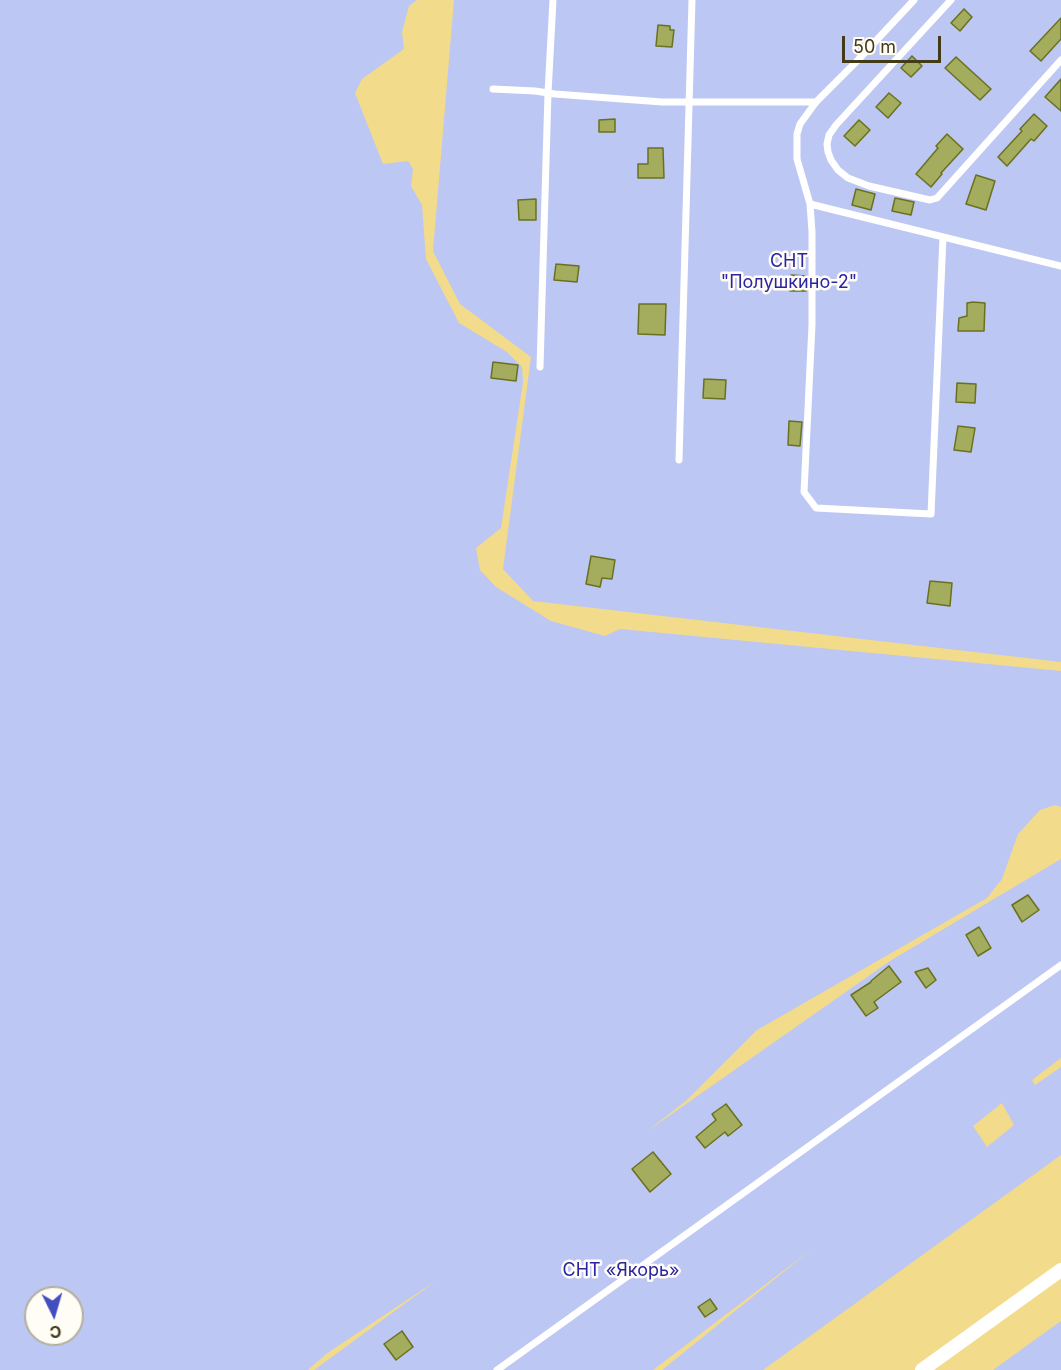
<!DOCTYPE html>
<html>
<head>
<meta charset="utf-8">
<style>
  body { margin:0 }
  #map { position:relative; width:1061px; height:1370px; overflow:hidden; background:#f2db8a; font-family:Inter,sans-serif }
  canvas { display:block }
  .north { position:absolute; left:24px; top:1286px; width:60px; height:60px; box-sizing:border-box; background:#fffdf5; border:2px solid #b4af9d; border-radius:50%; rotate:175deg; font-size:16px; font-weight:700; line-height:24px; text-align:center; color:#433a18 }
  .north::after { content:''; display:block; margin:auto; width:21px; height:27px; background:#434dc2; clip-path:polygon(50% 0,100% 100%,50% 72%,0 100%) }
  .scale { position:absolute; left:842px; top:36px; width:99px; height:27px; box-sizing:border-box; border:3px solid #433a18; border-top:0; padding-left:8px; font-size:18px; line-height:21px; white-space:nowrap; color:#433a18; -webkit-text-stroke:4px #fffdf5; paint-order:stroke }
</style>
</head>
<body>
<div id="map">
<canvas width="1061" height="1370"></canvas>
<div class="north">С</div>
<div class="scale">50 m</div>
</div>
<script>
const ctx = document.querySelector('canvas').getContext('2d');
ctx.lineJoin = 'round';
function fill(path, color) { ctx.fillStyle = color; ctx.fill(path, 'evenodd'); }
const toPath = rows => new Path2D(rows.map(r => 'M' + r).join(''));
function trace(path, color, width, dash) { ctx.strokeStyle = color; ctx.lineWidth = width; ctx.lineCap = dash ? 'butt' : 'round'; ctx.setLineDash(dash || []); ctx.stroke(path); }
function drawText(font, color, halo, rows, align = 'center') {
  ctx.font = font + ' Inter,sans-serif'; ctx.lineWidth = 5; ctx.setLineDash([]); ctx.textBaseline = 'middle'; ctx.strokeStyle = halo; ctx.fillStyle = color; for (const [text, x, y, turn = 0] of rows) {
    ctx.save(); ctx.translate(x, y); ctx.rotate((+turn || 0) * Math.PI / 180); ctx.textAlign = isNaN(turn) ? turn : align; if (halo) ctx.strokeText(text, 0, 0); ctx.fillText(text, 0, 0); ctx.restore();
  }
}
const green = toPath([
  [0,0,417,0,409,6,402,32,404,49,362,79,355,93,383,164,408,161,413,169,411,186,422,205,426,259,459,323,507,352,522,367,523,382,501,528,476,548,480,570,496,587,551,621,605,636,620,629,1061,671,1061,807,1055,805,1040,810,1018,834,1002,879,987,898,757,1030,687,1100,646,1132,890,961,1061,859,1061,1058,1032,1080,1035,1085,1061,1067,1061,1155,763,1370,662,1370,812,1249,653,1370,314,1370,437,1280,326,1354,308,1370,0,1370],
  [1002,1103,1014,1125,987,1147,973,1126],
  [36,1298,72,1298,72,1334,36,1334],
  [454,0,1061,0,1061,662,533,601,503,569,531,357,460,304,433,251],
  [1061,1321,1061,1370,993,1370]
]);
const building = toPath([
  [964,9,972,17,960,31,951,23,964,9],
  [1061,18,1061,39,1041,61,1030,51,1061,18],
  [658,25,670,26,670,30,674,30,672,47,656,46,658,25],
  [912,56,922,66,911,77,901,68,912,56],
  [956,57,991,89,980,100,945,68,956,57],
  [1061,79,1061,111,1045,97,1061,79],
  [889,93,901,103,888,118,876,107,889,93],
  [1034,114,1047,126,1034,141,1031,139,1007,166,998,157,1022,131,1020,129,1034,114],
  [615,119,615,132,599,132,599,120,615,119],
  [859,120,870,130,855,146,844,136,859,120],
  [947,134,963,149,941,173,942,174,931,187,916,174,938,148,936,146,947,134],
  [648,148,663,148,664,178,638,178,638,164,648,164,648,148],
  [976,175,995,181,986,210,966,204,976,175],
  [856,189,875,194,871,210,852,205,856,189],
  [895,198,914,202,911,215,892,211,895,198],
  [536,199,536,220,519,220,518,200,536,199],
  [556,264,579,266,577,282,554,280,556,264],
  [791,275,806,276,806,291,790,291,791,275],
  [973,302,985,303,984,331,958,331,959,318,967,316,967,303,973,302],
  [639,304,666,304,665,335,638,334,639,304],
  [493,362,518,365,516,381,491,378,493,362],
  [704,379,726,380,725,399,703,398,704,379],
  [957,383,976,384,975,403,956,402,957,383],
  [789,421,802,422,800,446,788,445,789,421],
  [958,426,975,428,971,452,954,450,958,426],
  [591,556,615,560,612,579,602,578,600,587,586,584,591,556],
  [930,581,952,583,950,606,927,603,930,581],
  [1028,895,1039,910,1022,922,1012,905,1028,895],
  [979,927,991,948,978,956,966,935,979,927],
  [889,966,901,982,874,1002,878,1008,866,1016,851,995,871,982,871,981,889,966],
  [928,968,936,980,926,988,915,972,928,968],
  [726,1104,742,1125,728,1136,725,1132,705,1148,696,1137,716,1120,712,1114,726,1104],
  [653,1152,671,1174,650,1192,632,1169,653,1152],
  [710,1299,717,1309,705,1317,698,1307,710,1299],
  [402,1331,413,1347,396,1360,384,1344,402,1331]
]);
const lane = toPath([
  [914,0,858,60,816,102,800,124,797,134,797,159,810,204,812,232,812,325,804,492,816,508,931,514,943,237],
  [951,0,836,125,829,135,827,144,828,152,831,160,838,170,848,178,869,186,930,200,937,198,1061,60],
  [493,89,535,91,555,94,662,102,816,102],
  [810,204,1061,266],
  [540,367,548,93,553,0],
  [679,460,692,0],
  [497,1370,1061,965]
]);
const street = toPath([
  [922,1370,1061,1270]
]);
const parkNames = [
  ["СНТ",789,262],
  ["\"Полушкино-2\"",789,283],
  ["СНТ «Якорь»",621,1271]
];
fill(green, '#bcc7f4');
fill(building, '#a4ac5d');
trace(building, '#6a711e', 1.5);
trace(lane, '#fff', 7);
trace(street, '#fff', 14);
drawText('18px', '#2a24a3', '#fffdf5', parkNames);
</script>
</body>
</html>
